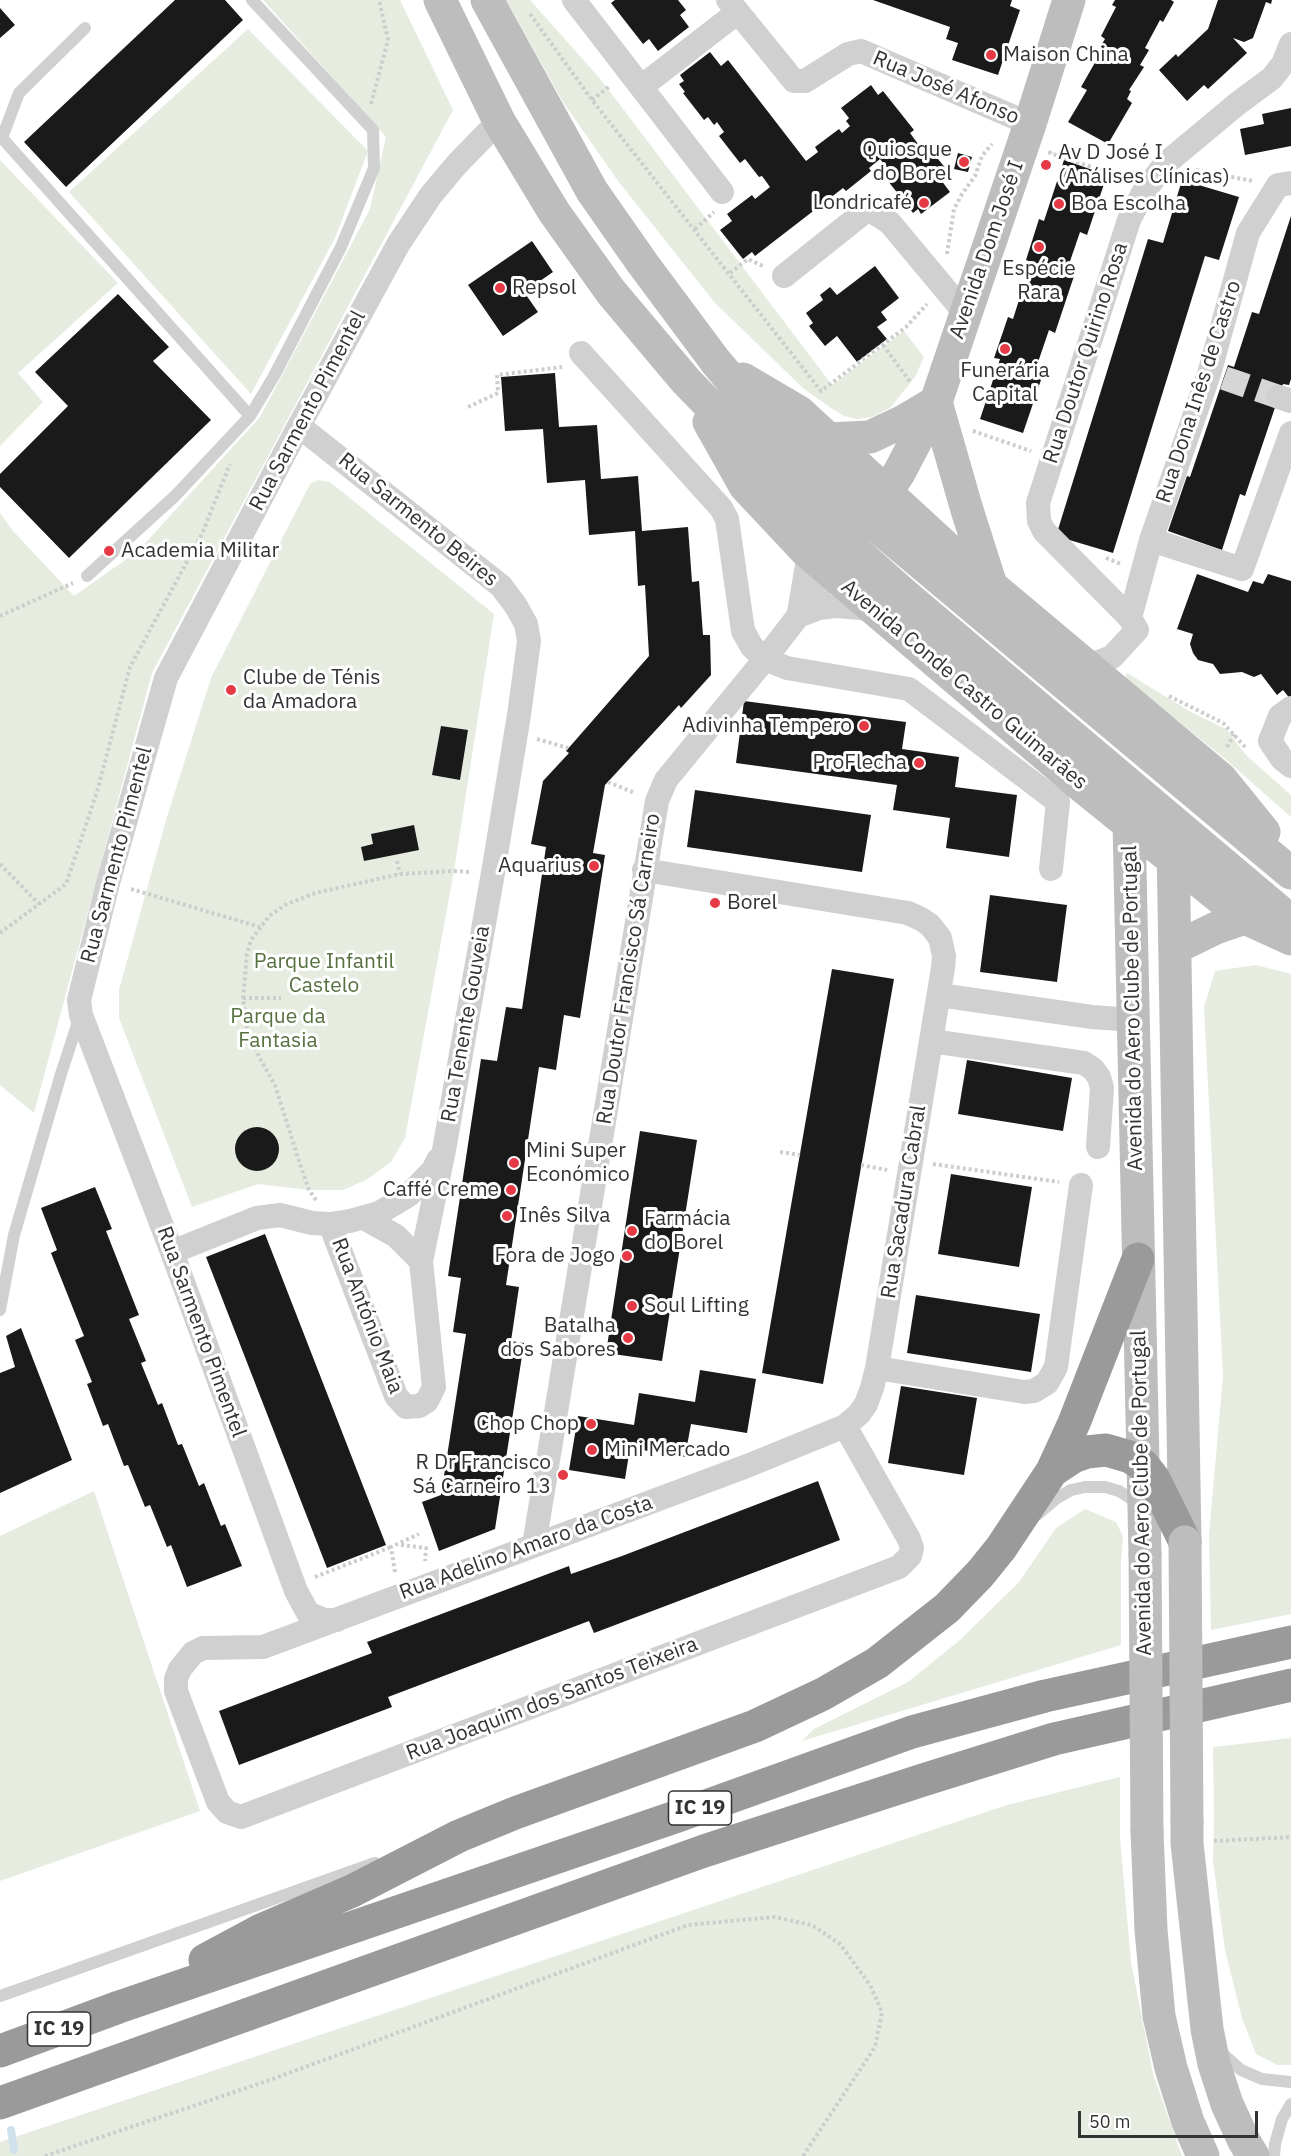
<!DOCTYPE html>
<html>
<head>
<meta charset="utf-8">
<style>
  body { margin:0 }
  #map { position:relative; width:1291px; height:2156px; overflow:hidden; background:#fff; font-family:"IBM Plex Sans",sans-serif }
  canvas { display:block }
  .scale { position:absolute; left:1078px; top:2111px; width:180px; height:27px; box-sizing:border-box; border:3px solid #333; border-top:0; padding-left:8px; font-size:18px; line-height:21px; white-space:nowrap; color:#333; -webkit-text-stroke:4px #fff; paint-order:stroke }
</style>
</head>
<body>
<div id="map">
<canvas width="1291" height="2156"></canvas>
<div class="scale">50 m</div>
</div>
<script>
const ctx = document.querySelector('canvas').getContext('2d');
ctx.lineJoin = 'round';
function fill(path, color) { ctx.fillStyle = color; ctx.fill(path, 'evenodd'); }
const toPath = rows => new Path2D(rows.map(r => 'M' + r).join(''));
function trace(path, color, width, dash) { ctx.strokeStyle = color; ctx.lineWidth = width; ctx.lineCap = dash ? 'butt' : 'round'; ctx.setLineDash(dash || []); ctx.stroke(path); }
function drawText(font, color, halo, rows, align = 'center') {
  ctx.font = font + ' "IBM Plex Sans",sans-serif'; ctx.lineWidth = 6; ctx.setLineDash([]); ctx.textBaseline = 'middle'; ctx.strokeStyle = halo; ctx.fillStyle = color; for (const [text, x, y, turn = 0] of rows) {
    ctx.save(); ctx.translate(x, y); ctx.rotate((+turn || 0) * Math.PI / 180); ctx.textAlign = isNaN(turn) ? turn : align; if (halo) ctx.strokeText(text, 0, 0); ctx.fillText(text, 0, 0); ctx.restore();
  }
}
const green = toPath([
  [263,0,400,0,453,110,152,673,34,1113,0,1085,0,513,13,531,74,596,138,551,260,417,370,209,386,137],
  [506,0,530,0,602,81,832,385,904,331,924,357,915,377,890,408,872,417,857,419,844,416,831,408,804,389,715,303,618,181,563,102],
  [248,29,368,151,335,238,251,394,69,192],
  [0,160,118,283,18,373,43,402,0,446],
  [318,480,330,482,494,614,454,871,405,1138,391,1162,366,1180,343,1190,309,1190,258,1184,192,1207,119,1018,119,990,166,820,211,678,310,484],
  [1127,673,1191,712,1226,729,1246,755,1291,795,1291,817,1224,758,1125,678],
  [1256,965,1291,974,1291,1614,1211,1630,1209,1535,1223,1376,1204,1007,1215,971],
  [94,1491,200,1811,0,1881,0,1536],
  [1085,1509,1116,1522,1123,1536,1121,1561,1121,1645,802,1741,814,1729,908,1682,960,1640,1019,1582,1056,1528],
  [1291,1738,1291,2065,1277,2065,1256,2054,1242,2018,1225,1950,1213,1861,1214,1816,1213,1747],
  [1120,1777,1120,1838,1131,1962,1153,2074,1182,2156,0,2156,0,2142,1007,1805]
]);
const stream = toPath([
  [11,2130,14,2150]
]);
const building = toPath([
  [175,0,225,0,243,20,66,187,24,142],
  [615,0,678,0,686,10,680,15,689,27,658,51,649,39,643,44,611,3],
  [873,0,1012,0,1010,6,1020,10,998,75,952,60,958,43,946,39,950,27],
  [1115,0,1171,0,1174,2,1163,22,1160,20,1145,48,1149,50,1140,65,1144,67,1129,90,1131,91,1127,99,1132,103,1108,144,1068,122,1087,90,1081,87,1097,59,1094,57,1105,39,1101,36,1116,7,1112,5],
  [1218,0,1272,0,1271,4,1266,2,1253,38,1244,42,1233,38,1247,53,1208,89,1204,85,1187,101,1159,70,1176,54,1178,57,1208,29],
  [0,8,15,25,0,38],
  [710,52,721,66,728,60,806,161,818,152,815,147,839,129,842,133,850,126,846,121,849,118,841,108,871,85,878,95,883,91,914,130,910,133,918,144,925,152,929,148,947,170,938,176,950,192,921,214,918,209,913,213,888,181,894,176,880,159,869,168,871,171,846,191,843,188,755,256,752,252,743,259,720,230,732,221,727,214,752,195,755,199,770,187,762,176,759,177,745,159,740,163,719,136,724,132,717,122,714,125,708,117,704,120,683,93,685,92,679,84,684,81,680,75],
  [1291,108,1291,146,1245,155,1240,129,1264,124,1262,114],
  [958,153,972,157,968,172,954,169],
  [1064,160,1107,175,1087,235,1080,232,1066,273,1074,276,1055,333,1049,330,1035,371,1043,374,1023,433,980,419,1000,359,994,358,1008,317,1013,319,1031,262,1026,260,1039,219,1044,221],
  [1182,180,1239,197,1219,260,1205,256,1113,553,1056,536,1148,239,1163,243],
  [1291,216,1291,379,1289,385,1283,384,1245,496,1240,494,1222,550,1168,531,1187,476,1190,477,1228,365,1234,367,1252,312,1259,314],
  [532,241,553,272,524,292,538,312,503,336,468,285],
  [875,266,899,298,881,312,887,320,877,327,887,339,857,362,837,336,825,346,809,326,813,323,806,313,823,300,820,295,830,287,837,295],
  [118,294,169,347,153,361,211,420,69,558,0,487,0,474,68,406,35,372],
  [555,373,559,427,597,425,601,479,638,476,642,531,688,527,692,582,699,581,703,635,710,635,711,675,681,708,679,705,605,785,593,853,605,855,580,1018,564,1015,556,1070,539,1067,506,1285,519,1287,511,1341,524,1343,495,1529,439,1551,422,1502,441,1495,466,1334,453,1332,461,1278,448,1276,481,1059,497,1061,506,1007,522,1009,546,847,531,844,543,781,569,753,566,751,649,656,645,585,638,586,635,531,589,535,585,480,547,483,543,429,505,431,501,377],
  [1197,574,1248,592,1253,581,1263,584,1268,574,1291,581,1291,700,1283,690,1277,695,1261,674,1254,677,1242,672,1220,674,1213,664,1198,660,1193,653,1190,644,1193,634,1177,629],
  [744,701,906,722,902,749,959,757,955,787,1017,795,1009,857,946,848,950,818,893,810,897,785,736,763],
  [441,726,468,730,460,780,432,775],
  [695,790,871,815,862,872,687,847],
  [414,825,419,850,364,861,361,847,373,844,371,834],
  [990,895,1067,905,1057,982,980,972],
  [832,969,894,979,823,1384,762,1373],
  [967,1060,1072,1078,1063,1131,958,1114],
  '235 1149a22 22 0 1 1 44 0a22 22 0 1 1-44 0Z',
  [640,1131,697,1140,662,1361,606,1353],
  [951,1174,1032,1187,1019,1267,938,1254],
  [95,1187,112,1229,106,1231,139,1315,129,1319,146,1361,141,1363,158,1405,162,1403,178,1445,182,1444,199,1486,204,1483,221,1526,225,1524,242,1566,187,1587,171,1545,167,1547,150,1505,145,1507,128,1465,124,1466,108,1424,103,1426,87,1384,92,1382,75,1340,84,1336,51,1253,57,1250,41,1208],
  [265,1234,386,1545,327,1568,206,1257],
  [916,1295,1040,1314,1031,1372,907,1353],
  [21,1328,72,1460,0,1493,0,1373,15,1367,6,1336],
  [700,1370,756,1379,747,1433,691,1424,685,1457,630,1448,625,1479,569,1470,578,1416,634,1425,639,1393,695,1402],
  [901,1386,977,1398,964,1475,888,1463],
  [818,1481,840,1540,594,1633,589,1621,388,1697,392,1707,239,1765,219,1711,372,1653,367,1642,569,1566,571,1574,622,1556]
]);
const streetTunnel = toPath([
  [1224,378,1279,397]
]);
const path = toPath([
  [530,14,592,100,821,391,906,327,927,304],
  [592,100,610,86],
  [371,104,388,40,379,0],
  [1051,151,1050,153,1127,179],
  [1196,170,1253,181],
  [695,229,714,212],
  [947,254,954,209,962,194,975,176,982,156,992,144],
  [730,273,748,259,765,267],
  [883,345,911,383],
  [468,407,498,393,497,375,562,367],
  [973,431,1031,451],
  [1106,558,1121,564],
  [0,616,73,583],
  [1169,696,1223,723,1246,748],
  [537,739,568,748],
  [1227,747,1234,734],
  [608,782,635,793],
  [397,861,400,874],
  [0,864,39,904],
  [131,889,260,927],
  [0,933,66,884,97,792,130,667,202,534,230,464],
  [243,998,281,998],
  [780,1152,800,1155],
  [933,1164,1059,1182],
  [861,1165,887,1170],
  [316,1200,309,1190,299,1161,275,1085,259,1057,247,1027,243,998,247,954,251,940,269,916,285,905,315,893,400,874,454,871,470,872],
  [401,1545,426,1548,425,1561],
  [395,1572,391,1547,419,1534],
  [315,1577,391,1547],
  [1214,1841,1291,1837],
  [45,2156,270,2080,688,1925,774,1917,812,1925,840,1944,870,1985,882,2012,875,2047,803,2156]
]);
const lane = toPath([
  [85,28,19,93,2,138,250,416],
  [87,576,175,496,250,416,274,376,341,247,374,168,373,130,252,0],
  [0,1310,14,1235,61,1074,79,1019],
  [1037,1515,1057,1498,1071,1490,1085,1487,1105,1487,1119,1491,1130,1498,1138,1506],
  [0,1996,375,1863],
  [1220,2048,1224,2055,1241,2070,1262,2079,1291,2082],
  [1274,2156,1275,2144,1282,2119,1291,2104]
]);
const street = toPath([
  [574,0,722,192],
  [728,0,794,81,805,81,848,54,861,51,1030,124],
  [641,87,738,12],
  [784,276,868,209,890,223,965,313],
  [581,353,721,508,727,519,743,631,752,647,765,659,787,668,909,689,1058,802,1051,869],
  [1279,397,1291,401],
  [299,426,501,586,516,606,526,624,529,641,519,715,493,873,444,1150,421,1261,434,1387,427,1401,419,1406,406,1407,396,1396,330,1224],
  [1151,540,1242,569,1291,433],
  [799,613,809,553],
  [798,616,819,608,836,606,873,609],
  [1130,618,1151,540,1209,374,1248,233,1278,185,1291,183],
  [1087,666,1112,657,1137,630,1130,618,1044,531,1039,521,1038,503,1129,220,1143,193,1165,164,1237,104,1272,78,1283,64,1291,44],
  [1291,708,1280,716,1270,741,1282,759,1291,766],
  [644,870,908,913,921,919,930,925,940,938,944,956,943,968,877,1368,872,1388,866,1404,859,1414,845,1426,747,1466,263,1647,203,1648,193,1653,180,1669,176,1679,176,1691,218,1802,227,1812,241,1817,899,1567,910,1556,912,1548,909,1539,845,1426],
  [939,995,1092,1017,1133,1020],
  [931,1041,1084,1063,1093,1069,1099,1077,1102,1088,1098,1147],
  [364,1218,396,1236,421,1261],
  [172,1252,257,1218,280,1215,312,1223,330,1224,350,1221,379,1213,409,1195,433,1170,438,1160],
  [877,1368,1024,1392,1034,1391,1047,1383,1056,1367,1081,1185],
  [534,1545,657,801,666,780,765,659,832,572],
  [337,1620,324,1620,308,1613,296,1591,172,1252,81,1015,79,1000,108,883,166,678,299,426,399,243,431,195,457,164,499,121]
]);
const secondary = toPath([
  [440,0,499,121,554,212,611,292,686,381,826,525,906,596,1291,921],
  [487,0,592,191,643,264,716,362,749,401,841,496,1291,873],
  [743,379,799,412,952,553,1221,779,1264,832],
  [936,402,967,510,991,585],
  [709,422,745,486,806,551,1084,788,1245,918,1291,939],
  [827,439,870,437,904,421,936,402],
  [873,512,899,473,936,402,1030,124,1069,0],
  [1129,823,1145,1554],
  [1173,845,1185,1542],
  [1175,948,1216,928,1245,918],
  [1187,1822,1187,1843,1207,2029,1214,2064,1227,2104,1244,2141,1253,2156],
  [1147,1831,1151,1930,1159,2016,1171,2068,1188,2122,1203,2156]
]);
const highway = toPath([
  [1052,1471,1073,1457,1087,1452,1106,1450,1130,1457,1143,1465,1154,1479,1185,1542],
  [205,1960,259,1931,352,1891,459,1836,515,1813,755,1726,823,1694,877,1663,947,1608,980,1574,1001,1548,1052,1471,1074,1423,1138,1259],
  [0,2051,119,2007,678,1816,912,1732,1045,1696,1291,1642],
  [0,2103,704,1851,923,1780,1054,1739,1291,1685]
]);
const secondaryBridge = toPath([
  [1185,1542,1187,1822],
  [1145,1554,1147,1831]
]);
const markers = [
  [991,55,6,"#e63946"],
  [964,162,6,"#e63946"],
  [1046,165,6,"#e63946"],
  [924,203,6,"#e63946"],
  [1059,204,6,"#e63946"],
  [1039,247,6,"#e63946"],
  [500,288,6,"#e63946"],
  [1005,349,6,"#e63946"],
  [109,551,6,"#e63946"],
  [231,690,6,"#e63946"],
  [864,726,6,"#e63946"],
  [919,763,6,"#e63946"],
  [594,866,6,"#e63946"],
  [715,903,6,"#e63946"],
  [514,1163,6,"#e63946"],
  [511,1190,6,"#e63946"],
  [507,1216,6,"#e63946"],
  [632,1231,6,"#e63946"],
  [627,1256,6,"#e63946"],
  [632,1306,6,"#e63946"],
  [628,1338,6,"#e63946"],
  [591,1424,6,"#e63946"],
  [592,1450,6,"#e63946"],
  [563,1475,6,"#e63946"]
];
const shields = [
  [700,1808,63],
  [59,2029,63]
];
const shieldNames = [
  ["IC 19",700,1808],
  ["IC 19",59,2029]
];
const poiNames = [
  ["Maison China",1003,55],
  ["Quiosque",952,150,"right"],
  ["do Borel",952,174,"right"],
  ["Av D José I",1058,153],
  ["(Análises Clínicas)",1058,177],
  ["Londricafé",912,203,"right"],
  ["Boa Escolha",1071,204],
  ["Espécie",1039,269,"center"],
  ["Rara",1039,293,"center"],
  ["Repsol",512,288],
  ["Funerária",1005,371,"center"],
  ["Capital",1005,395,"center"],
  ["Academia Militar",121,551],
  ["Clube de Ténis",243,678],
  ["da Amadora",243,702],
  ["Adivinha Tempero",852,726,"right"],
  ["ProFlecha",907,763,"right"],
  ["Aquarius",582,866,"right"],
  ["Borel",727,903],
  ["Mini Super",526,1151],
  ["Económico",526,1175],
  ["Caffé Creme",499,1190,"right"],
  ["Inês Silva",519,1216],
  ["Farmácia",644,1219],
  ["do Borel",644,1243],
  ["Fora de Jogo",615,1256,"right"],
  ["Soul Lifting",644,1306],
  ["Batalha",616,1326,"right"],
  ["dos Sabores",616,1350,"right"],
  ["Chop Chop",579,1424,"right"],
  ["Mini Mercado",604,1450],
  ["R Dr Francisco",551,1463,"right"],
  ["Sá Carneiro 13",551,1487,"right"]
];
const streetNames = [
  ["Rua José Afonso",946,88,23],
  ["Avenida Dom José I",987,250,-71],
  ["Rua Doutor Quirino Rosa",1086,353,-72],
  ["Rua Dona Inês de Castro",1199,392,-72],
  ["Rua Sarmento Pimentel",308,411,-62],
  ["Rua Sarmento Beires",418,520,39],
  ["Avenida Conde Castro Guimarães",964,685,40],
  ["Rua Sarmento Pimentel",117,855,-75],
  ["Rua Doutor Francisco Sá Carneiro",629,969,-81],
  ["Avenida do Aero Clube de Portugal",1133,1008,-91],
  ["Rua Tenente Gouveia",466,1024,-80],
  ["Rua Sacadura Cabral",904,1202,-81],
  ["Rua António Maia",367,1316,69],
  ["Rua Sarmento Pimentel",201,1332,70],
  ["Avenida do Aero Clube de Portugal",1142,1493,-91],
  ["Rua Adelino Amaro da Costa",526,1548,-20],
  ["Rua Joaquim dos Santos Teixeira",552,1699,-21]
];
const parkNames = [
  ["Parque Infantil",324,962],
  ["Castelo",324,986],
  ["Parque da",278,1017],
  ["Fantasia",278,1041]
];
fill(green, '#e6ecdf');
trace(stream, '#cfe2ee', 8);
fill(building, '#1a1a1a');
trace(streetTunnel, '#d6d6d6', 24, [24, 12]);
trace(path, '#cdcdcd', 4, [3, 3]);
trace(lane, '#d0d0d0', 12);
trace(street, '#d0d0d0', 24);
trace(secondary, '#bdbdbd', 33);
trace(highway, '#9a9a9a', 33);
trace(secondaryBridge, '#bdbdbd', 33);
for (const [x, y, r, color] of markers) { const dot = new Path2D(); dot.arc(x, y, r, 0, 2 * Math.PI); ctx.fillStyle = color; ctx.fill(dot); trace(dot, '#fff', 2); }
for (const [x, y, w] of shields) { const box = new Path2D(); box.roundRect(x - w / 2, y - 17, w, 34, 4.5); ctx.fillStyle = '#fff'; ctx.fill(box); trace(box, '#333', 1.5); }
drawText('bold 20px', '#333', null, shieldNames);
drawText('21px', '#333', '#fff', poiNames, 'left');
drawText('21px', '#333', '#fff', streetNames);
drawText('21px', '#56703f', '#fff', parkNames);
</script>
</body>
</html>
